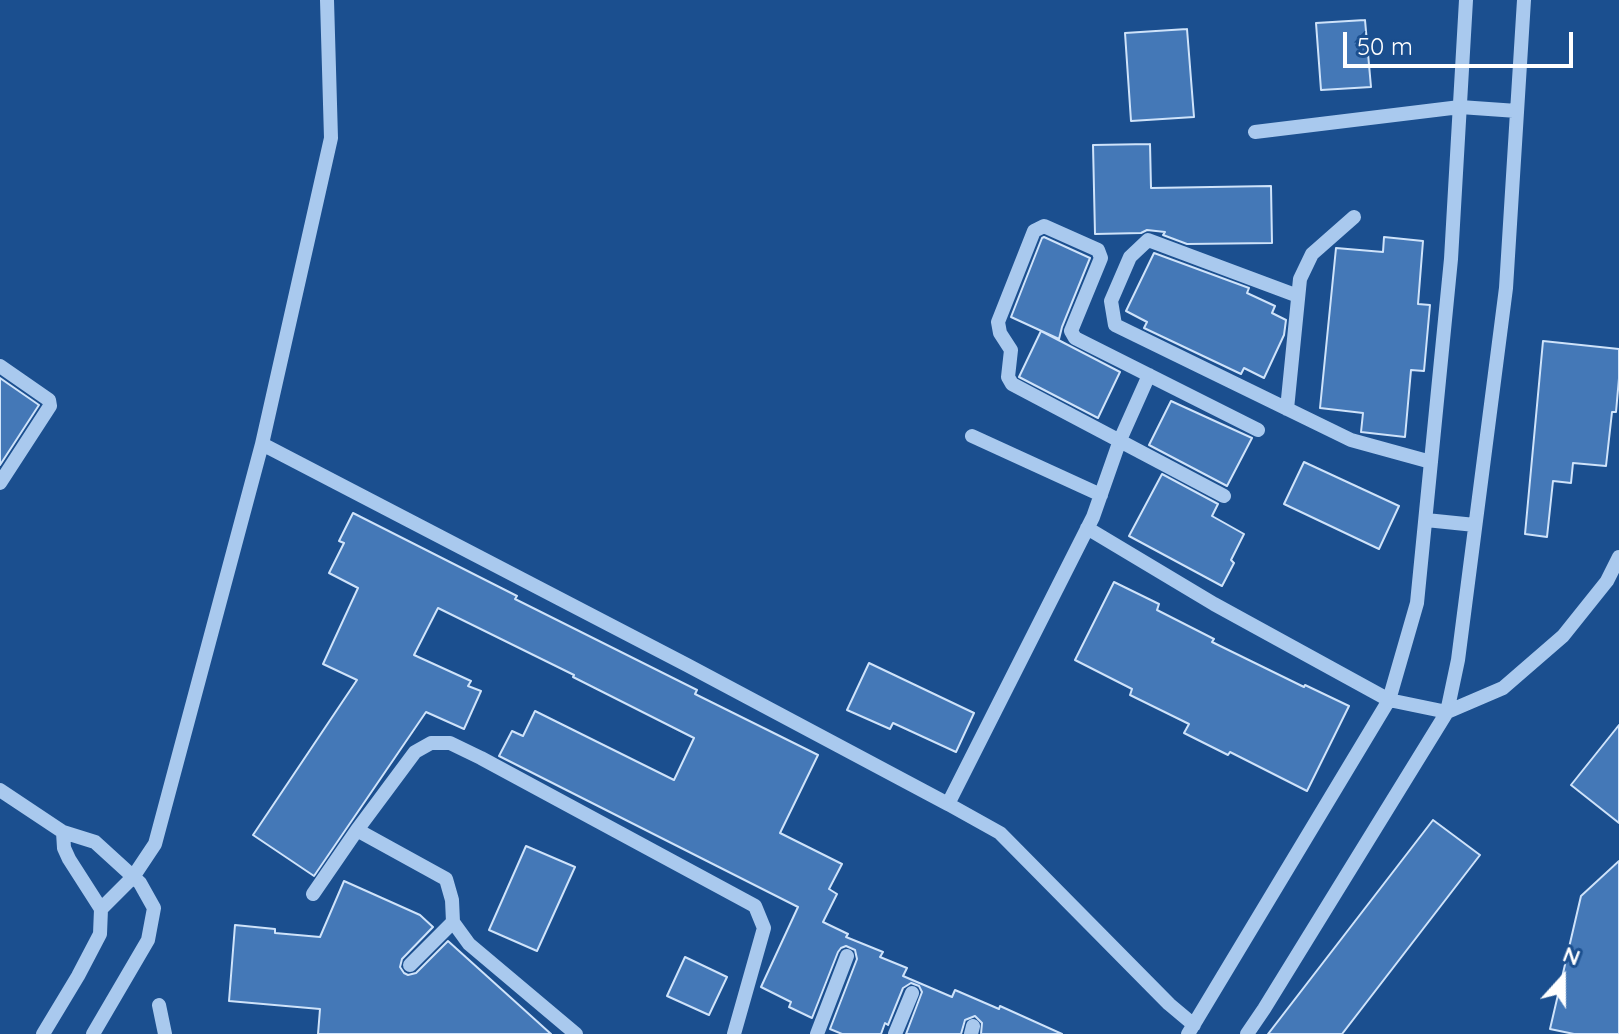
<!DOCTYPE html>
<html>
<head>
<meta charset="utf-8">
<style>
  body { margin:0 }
  #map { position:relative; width:1619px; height:1034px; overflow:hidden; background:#1b4f8f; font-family:Quicksand,sans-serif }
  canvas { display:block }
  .north { position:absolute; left:1523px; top:938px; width:80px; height:80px; -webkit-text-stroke:6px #1b4f8f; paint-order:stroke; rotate:21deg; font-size:22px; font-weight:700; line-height:32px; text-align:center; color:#fff }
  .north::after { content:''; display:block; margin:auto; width:28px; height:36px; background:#fff; clip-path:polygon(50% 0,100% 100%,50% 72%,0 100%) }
  .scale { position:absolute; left:1343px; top:32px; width:230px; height:36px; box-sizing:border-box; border:4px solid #fff; border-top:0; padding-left:10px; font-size:24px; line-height:28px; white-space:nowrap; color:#fff; -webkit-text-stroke:6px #1b4f8f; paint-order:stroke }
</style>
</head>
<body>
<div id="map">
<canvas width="1619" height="1034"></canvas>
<div class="north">N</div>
<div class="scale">50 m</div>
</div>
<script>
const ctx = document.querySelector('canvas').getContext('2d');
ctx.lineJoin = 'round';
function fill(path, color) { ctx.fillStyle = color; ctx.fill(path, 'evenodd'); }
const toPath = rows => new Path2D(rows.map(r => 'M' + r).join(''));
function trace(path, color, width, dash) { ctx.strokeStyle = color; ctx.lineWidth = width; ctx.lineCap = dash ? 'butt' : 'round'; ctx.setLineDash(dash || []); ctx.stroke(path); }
const building = toPath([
  [1365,20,1371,87,1321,90,1316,23,1365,20],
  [1187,29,1194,117,1131,121,1125,33,1187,29],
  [1150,144,1151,188,1271,186,1272,243,1187,244,1163,235,1165,232,1147,230,1141,233,1095,234,1093,145,1150,144],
  [1044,237,1090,258,1062,327,1059,339,1011,317,1042,238,1044,237],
  [1384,237,1423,241,1418,304,1430,305,1424,371,1411,370,1405,437,1361,432,1363,413,1320,408,1336,248,1383,252,1384,237],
  [1154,253,1249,288,1247,293,1275,306,1272,313,1286,320,1284,335,1264,378,1244,368,1241,374,1144,328,1147,322,1126,311,1154,253],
  [1041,331,1120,372,1098,418,1019,377,1041,331],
  [1543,341,1619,349,1619,378,1616,412,1612,412,1606,466,1573,463,1571,483,1553,481,1547,537,1525,534,1543,341],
  [0,378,39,405,0,465,0,378],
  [1171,401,1252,438,1227,486,1149,445,1171,401],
  [1304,462,1399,506,1379,549,1284,504,1304,462],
  [1162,474,1218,504,1212,516,1244,534,1231,560,1234,563,1222,586,1129,536,1162,474],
  [353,513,517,596,515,599,697,690,695,694,818,755,780,833,842,864,829,889,837,894,823,922,848,934,846,937,883,952,880,957,907,968,903,976,952,997,955,990,999,1009,1000,1006,1062,1034,981,1034,982,1023,975,1016,965,1020,961,1034,906,1034,922,992,919,986,911,983,903,988,888,1025,885,1023,881,1034,842,1034,830,1029,857,959,855,950,846,946,841,948,838,952,812,1018,789,1007,791,1002,761,987,798,907,499,756,512,731,523,736,535,711,674,780,694,738,573,677,574,675,438,608,414,655,471,681,468,686,481,691,464,729,426,712,314,876,253,835,357,680,323,664,358,588,329,573,344,543,339,541,353,513],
  [1114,582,1159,604,1157,610,1214,639,1212,642,1304,687,1305,685,1349,706,1307,791,1230,752,1228,755,1184,733,1189,724,1130,695,1132,689,1075,660,1114,582],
  [869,663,974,713,956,752,893,723,890,729,847,710,869,663],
  [1619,725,1619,823,1571,785,1619,725],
  [1433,820,1480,855,1342,1034,1268,1034,1433,820],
  [526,846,575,867,537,951,489,930,526,846],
  [1619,861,1619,1034,1574,1034,1550,1029,1581,896,1619,861],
  [344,881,420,915,433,927,402,959,400,967,404,973,408,975,416,973,448,941,551,1034,318,1034,320,1009,229,1001,235,925,275,929,275,933,320,937,344,881],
  [685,957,727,977,709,1015,667,996,685,957]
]);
const minor = toPath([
  [1255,132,1460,107,1517,111],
  [1298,296,1148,240,1130,257,1111,301,1115,325,1351,440,1431,462],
  [0,366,49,400,50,406,0,483],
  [1287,409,1300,279,1312,254,1354,217],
  [972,436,1101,495],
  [262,444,687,665,948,804,1093,517,1120,440,1149,375],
  [1224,496,1012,384,1008,377,1011,350,1000,333,998,322,1034,231,1044,226,1098,250,1101,258,1071,331,1075,338,1258,430],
  [1426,520,1475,525],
  [1087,528,1214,604,1389,700,1447,712,1503,688,1563,636,1607,581,1619,557],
  [0,790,63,832,95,842,140,883,154,908,148,940,93,1034],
  [948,804,1000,833,1169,1004,1194,1025],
  [313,894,357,830],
  [101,909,133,877,155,844,262,444,331,138,327,0],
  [410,965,453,922],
  [159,1005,165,1034],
  [43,1034,78,976,100,934,101,909,69,859,64,848,63,832],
  [576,1034,469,944,453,922,452,900,446,879,357,830,415,752,431,743,450,743,481,758,755,906,764,928,734,1034],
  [817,1034,847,956],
  [895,1034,912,993],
  [971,1034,973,1026],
  [1188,1034,1389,700,1417,603,1451,259,1466,0],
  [1247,1034,1264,1009,1447,712,1458,660,1506,288,1524,0]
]);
fill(building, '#4478b7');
trace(building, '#cfe3fa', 2);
trace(minor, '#a9c9ee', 14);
</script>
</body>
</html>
